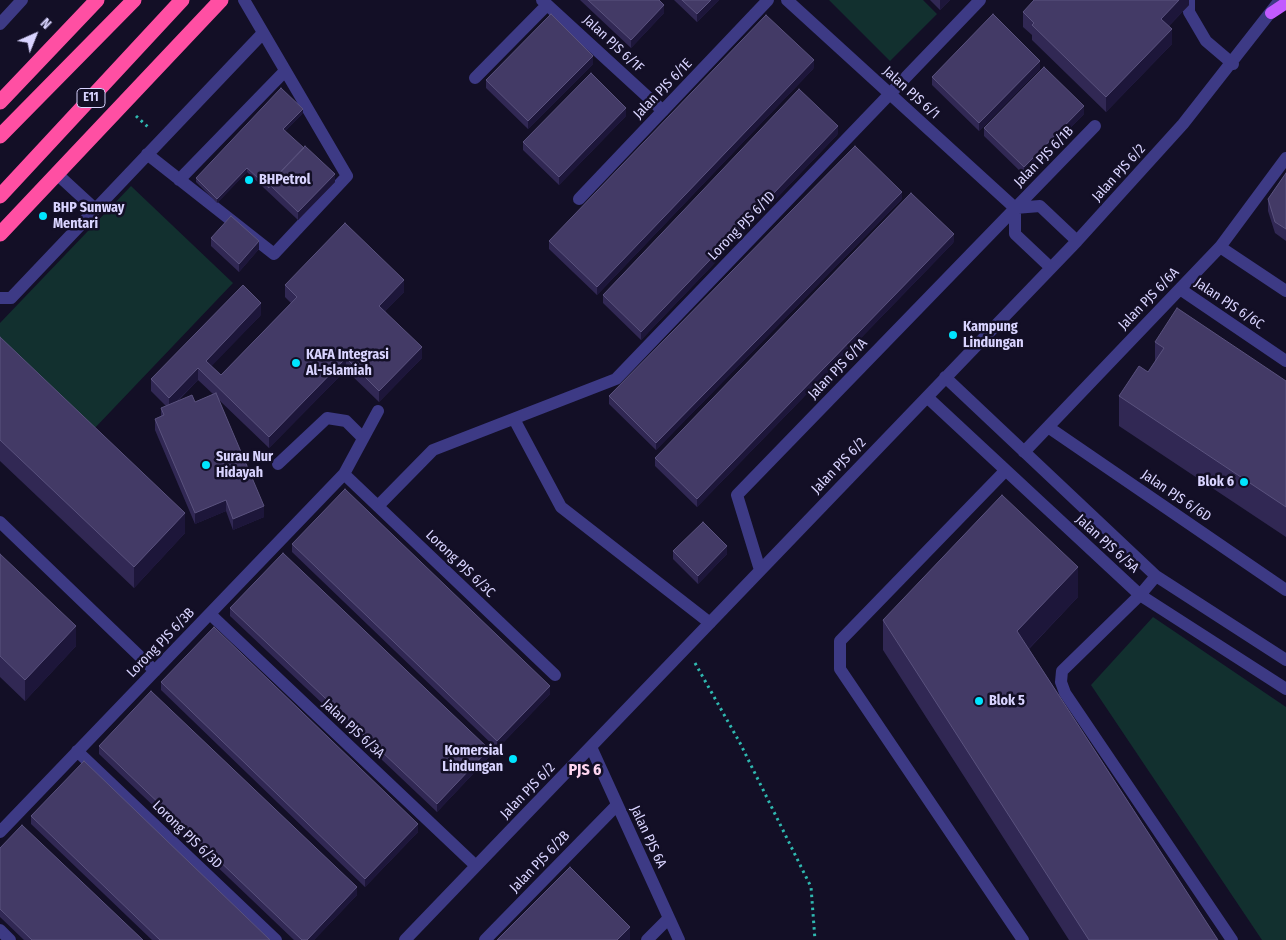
<!DOCTYPE html>
<html>
<head>
<meta charset="utf-8">
<style>
  body { margin:0 }
  #map { position:relative; width:1286px; height:940px; overflow:hidden; background:#130f26; font-family:"Fira Sans Condensed",sans-serif }
  canvas { display:block }
  .north { position:absolute; left:10px; top:10px; width:50px; height:50px; -webkit-text-stroke:4px #130f26; paint-order:stroke; rotate:44deg; font-size:14px; font-weight:700; line-height:20px; text-align:center; color:#d9d4ff }
  .north::after { content:''; display:block; margin:auto; width:18px; height:22px; background:#d9d4ff; clip-path:polygon(50% 0,100% 100%,50% 72%,0 100%) }
</style>
</head>
<body>
<div id="map">
<canvas width="1286" height="940"></canvas>
<div class="north">N</div>
</div>
<script>
const ctx = document.querySelector('canvas').getContext('2d');
ctx.lineJoin = 'round';
function fill(path, color) { ctx.fillStyle = color; ctx.fill(path, 'evenodd'); }
const toPath = rows => new Path2D(rows.map(r => 'M' + r).join(''));
function trace(path, color, width, dash) { ctx.strokeStyle = color; ctx.lineWidth = width; ctx.lineCap = dash ? 'butt' : 'round'; ctx.setLineDash(dash || []); ctx.stroke(path); }
function drawText(font, color, halo, rows, align = 'center') {
  ctx.font = font + ' "Fira Sans Condensed",sans-serif'; ctx.lineWidth = 5; ctx.setLineDash([]); ctx.textBaseline = 'middle'; ctx.strokeStyle = halo; ctx.fillStyle = color; for (const [text, x, y, turn = 0] of rows) {
    ctx.save(); ctx.translate(x, y); ctx.rotate((+turn || 0) * Math.PI / 180); ctx.textAlign = isNaN(turn) ? turn : align; if (halo) ctx.strokeText(text, 0, 0); ctx.fillText(text, 0, 0); ctx.restore();
  }
}
const green = toPath([
  [829,0,923,0,937,14,890,61],
  [131,186,233,283,92,431,0,343,0,323],
  [1153,617,1286,707,1286,940,1262,940,1091,685]
]);
const path = toPath([
  [136,116,148,127],
  [695,663,740,743,811,887,815,940]
]);
const minor = toPath([
  [542,0,663,111],
  [787,0,1015,208,1015,234,1051,268],
  [1189,0,1189,12,1206,41,1233,64],
  [0,24,22,0],
  [475,78,547,5],
  [147,154,274,254,347,176,244,0],
  [57,174,95,209],
  [179,180,285,71],
  [579,199,768,0],
  [1015,208,1040,206,1077,241],
  [1220,247,1286,291],
  [1180,289,1286,361],
  [0,298,11,298,263,33],
  [945,377,1156,576,1286,660],
  [927,397,1140,595,1286,689],
  [514,419,561,507,710,623],
  [1048,427,1286,590],
  [1024,452,1220,247,1286,158],
  [278,464,327,418,346,421,363,438],
  [1005,471,840,641,840,669,1023,940],
  [344,474,555,675],
  [378,506,433,450,616,379,980,0],
  [0,522,155,671],
  [760,570,737,495,1095,126],
  [1156,576,1140,595,1062,671,1061,682,1065,693,1232,940],
  [210,614,476,866],
  [591,747,679,940],
  [77,751,276,940],
  [0,832,344,474,378,411],
  [0,930,10,940],
  [405,940,1077,241,1183,124,1277,4],
  [485,940,616,806],
  [647,940,669,918]
]);
const major = toPath([
  [1271,13,1286,3]
]);
const highway = toPath([
  [0,102,97,0],
  [0,136,134,0],
  [0,196,182,0],
  [0,234,221,0]
]);
const wall = toPath([
  [580,0,659,0,664,13,631,48],
  [674,0,719,0,697,22],
  [930,0,950,0,940,10],
  [1189,0,1189,5,1169,26,1172,44,1106,112,1032,40,1032,35,1023,27,1023,12],
  [593,64,528,129,486,88,486,80],
  [814,68,597,295,549,249,549,241],
  [1040,69,979,131,932,85,932,77],
  [303,113,285,131,335,182,298,220,247,172,217,203,196,182,196,178],
  [1084,114,1024,175,984,136,984,128],
  [626,116,559,185,523,150,523,142],
  [838,134,641,340,603,303,603,295],
  [1286,173,1286,241,1275,233,1268,211,1268,199],
  [902,199,656,450,609,404,609,396],
  [211,238,259,249,239,272,211,246],
  [954,242,697,507,655,466,655,458],
  [285,285,404,292,385,311,422,358,379,402,346,370,269,448,219,400,264,517,233,530,226,511,195,524,155,430,155,419,161,416,161,408,166,406,151,391,151,379,261,315,211,366,221,375,291,303,285,297],
  [198,380,213,394,195,402,178,401],
  [0,337,185,533,134,588,0,461],
  [1155,342,1286,381,1286,537,1119,426,1119,396,1148,372,1155,362],
  [292,544,550,694,497,749,292,552],
  [673,551,727,554,698,584,673,559],
  [0,554,76,646,25,701,0,677],
  [1078,597,1029,649,1218,940,1069,940,883,650,883,620],
  [230,608,489,757,437,812,230,616],
  [161,682,418,832,365,887,161,690],
  [99,746,357,895,314,940,294,940,99,754],
  [31,816,270,940,152,940,31,824],
  [0,848,143,940,24,940,0,917]
]);
const shadedWall = toPath([
  [711,0,719,0,697,22,697,14],
  [940,0,950,0,940,10],
  [1179,0,1189,0,1189,5,1161,34,1161,19],
  [664,5,664,13,631,48,631,40],
  [1172,29,1172,44,1106,112,1106,97],
  [593,56,593,64,528,129,528,121],
  [814,60,814,68,597,295,597,287],
  [1040,61,1040,69,979,131,979,123],
  [1084,106,1084,114,1024,175,1024,167],
  [626,108,626,116,559,185,559,177],
  [303,109,303,113,283,133,283,129],
  [838,126,838,134,641,340,641,332],
  [247,168,247,172,217,203,217,199],
  [335,174,335,182,298,220,298,212],
  [902,192,902,199,656,450,656,443],
  [954,234,954,242,697,507,697,499],
  [259,241,259,249,239,272,239,264],
  [404,280,404,292,379,317,379,306],
  [261,303,261,315,206,372,206,361],
  [422,347,422,358,379,402,379,391],
  [346,358,346,370,269,448,269,437],
  [198,368,198,380,169,409,169,398],
  [226,500,226,511,195,524,195,513],
  [264,506,264,517,233,530,233,519],
  [185,513,185,533,134,588,134,567],
  [727,546,727,554,698,584,698,576],
  [1078,567,1078,597,1017,661,1017,631],
  [76,626,76,646,25,701,25,680],
  [550,686,550,694,497,749,497,741],
  [489,749,489,757,437,812,437,804],
  [418,824,418,832,365,887,365,879],
  [357,887,357,895,314,940,307,940],
  [630,927,630,940,617,940]
]);
const building = toPath([
  [588,0,659,0,664,5,631,40,588,0],
  [682,0,711,0,697,14,682,0],
  [1034,0,1179,0,1161,19,1172,29,1106,97,1032,25,1034,23,1023,12,1034,0],
  [551,14,593,56,528,121,486,80,551,14],
  [993,14,1040,61,979,123,932,77,993,14],
  [766,15,814,60,597,287,549,241,766,15],
  [1044,67,1084,106,1024,167,984,128,1044,67],
  [591,73,626,108,559,177,523,142,591,73],
  [281,88,303,109,283,129,304,148,269,184,269,188,247,168,217,199,196,178,281,88],
  [799,89,838,126,641,332,603,295,799,89],
  [305,146,335,174,298,212,269,184,305,146],
  [855,146,902,192,656,443,609,396,855,146],
  [1286,173,1286,229,1275,222,1268,199,1286,173],
  [911,193,954,234,697,499,655,458,911,193],
  [231,216,259,241,239,264,211,238,231,216],
  [345,223,404,280,379,306,422,347,379,391,346,358,269,437,198,368,169,398,151,379,243,285,261,303,206,361,221,375,297,297,285,285,345,223],
  [1177,308,1286,381,1286,507,1119,396,1139,366,1148,372,1164,348,1155,342,1177,308],
  [0,337,185,513,134,567,0,440,0,337],
  [216,393,264,506,233,519,226,500,195,513,155,419,164,415,161,408,192,395,195,402,216,393],
  [345,489,550,686,497,741,292,544,345,489],
  [1002,495,1078,567,1017,631,1218,940,1089,940,883,620,1002,495],
  [703,522,727,546,698,576,673,551,703,522],
  [283,553,489,749,437,804,230,608,283,553],
  [0,554,76,626,25,680,0,656,0,554],
  [214,627,418,824,365,879,161,682,214,627],
  [151,691,357,887,307,940,302,940,99,746,151,691],
  [84,761,270,940,160,940,31,816,84,761],
  [22,825,143,940,32,940,0,909,0,848,22,825],
  [570,867,630,927,617,940,497,940,570,867]
]);
const markers = [
  [249,180,5,"#00e5ff"],
  [43,216,5,"#00e5ff"],
  [953,335,5,"#00e5ff"],
  [296,363,5,"#00e5ff"],
  [206,465,5,"#00e5ff"],
  [1244,482,5,"#00e5ff"],
  [979,701,5,"#00e5ff"],
  [513,759,5,"#00e5ff"]
];
const shields = [
  [91,98,28]
];
const shieldNames = [
  ["E11",91,98]
];
const streetNames = [
  ["Jalan PJS 6/1F",613,44,43],
  ["Jalan PJS 6/1E",663,89,-46],
  ["Jalan PJS 6/1",911,93,42],
  ["Jalan PJS 6/1B",1044,157,-46],
  ["Jalan PJS 6/2",1119,173,-48],
  ["Lorong PJS 6/1D",742,226,-46],
  ["Jalan PJS 6/6A",1149,299,-46],
  ["Jalan PJS 6/6C",1229,304,34],
  ["Jalan PJS 6/1A",838,369,-46],
  ["Jalan PJS 6/2",839,466,-46],
  ["Jalan PJS 6/6D",1176,496,34],
  ["Jalan PJS 6/5A",1107,544,42],
  ["Lorong PJS 6/3C",460,564,44],
  ["Lorong PJS 6/3B",161,643,-46],
  ["Jalan PJS 6/3A",353,729,43],
  ["Jalan PJS 6/2",528,791,-46],
  ["Lorong PJS 6/3D",187,835,44],
  ["Jalan PJS 6A",648,837,65],
  ["Jalan PJS 6/2B",540,862,-46]
];
const poiNames = [
  ["BHPetrol",259,180],
  ["BHP Sunway",53,208],
  ["Mentari",53,224],
  ["Kampung",963,327],
  ["Lindungan",963,343],
  ["KAFA Integrasi",306,355],
  ["Al-Islamiah",306,371],
  ["Surau Nur",216,457],
  ["Hidayah",216,473],
  ["Blok 6",1234,482,"right"],
  ["Blok 5",989,701],
  ["Komersial",503,751,"right"],
  ["Lindungan",503,767,"right"]
];
const quarterNames = [
  ["PJS 6",585,771]
];
fill(green, '#12302f');
trace(path, '#2fb8b0', 3, [2.5, 4]);
trace(minor, '#3d3a85', 12);
trace(major, '#c25bff', 12);
trace(highway, '#ff4fa3', 15);
fill(wall, '#312854');
fill(shadedWall, '#1d163a');
fill(building, '#433a66');
trace(building, '#5a527e', 1);
for (const [x, y, r, color] of markers) { const dot = new Path2D(); dot.arc(x, y, r, 0, 2 * Math.PI); ctx.fillStyle = color; ctx.fill(dot); trace(dot, '#130f26', 2); }
for (const [x, y, w] of shields) { const box = new Path2D(); box.roundRect(x - w / 2, y - 9.5, w, 19, 4); ctx.fillStyle = '#130f26'; ctx.fill(box); trace(box, '#d9d4ff', 1); }
drawText('bold 12px', '#d9d4ff', null, shieldNames);
drawText('14px', '#d9d4ff', '#130f26', streetNames);
drawText('bold 14px', '#d9d4ff', '#130f26', poiNames, 'left');
drawText('bold 16px', '#ffd6f0', '#130f26', quarterNames);
</script>
</body>
</html>
